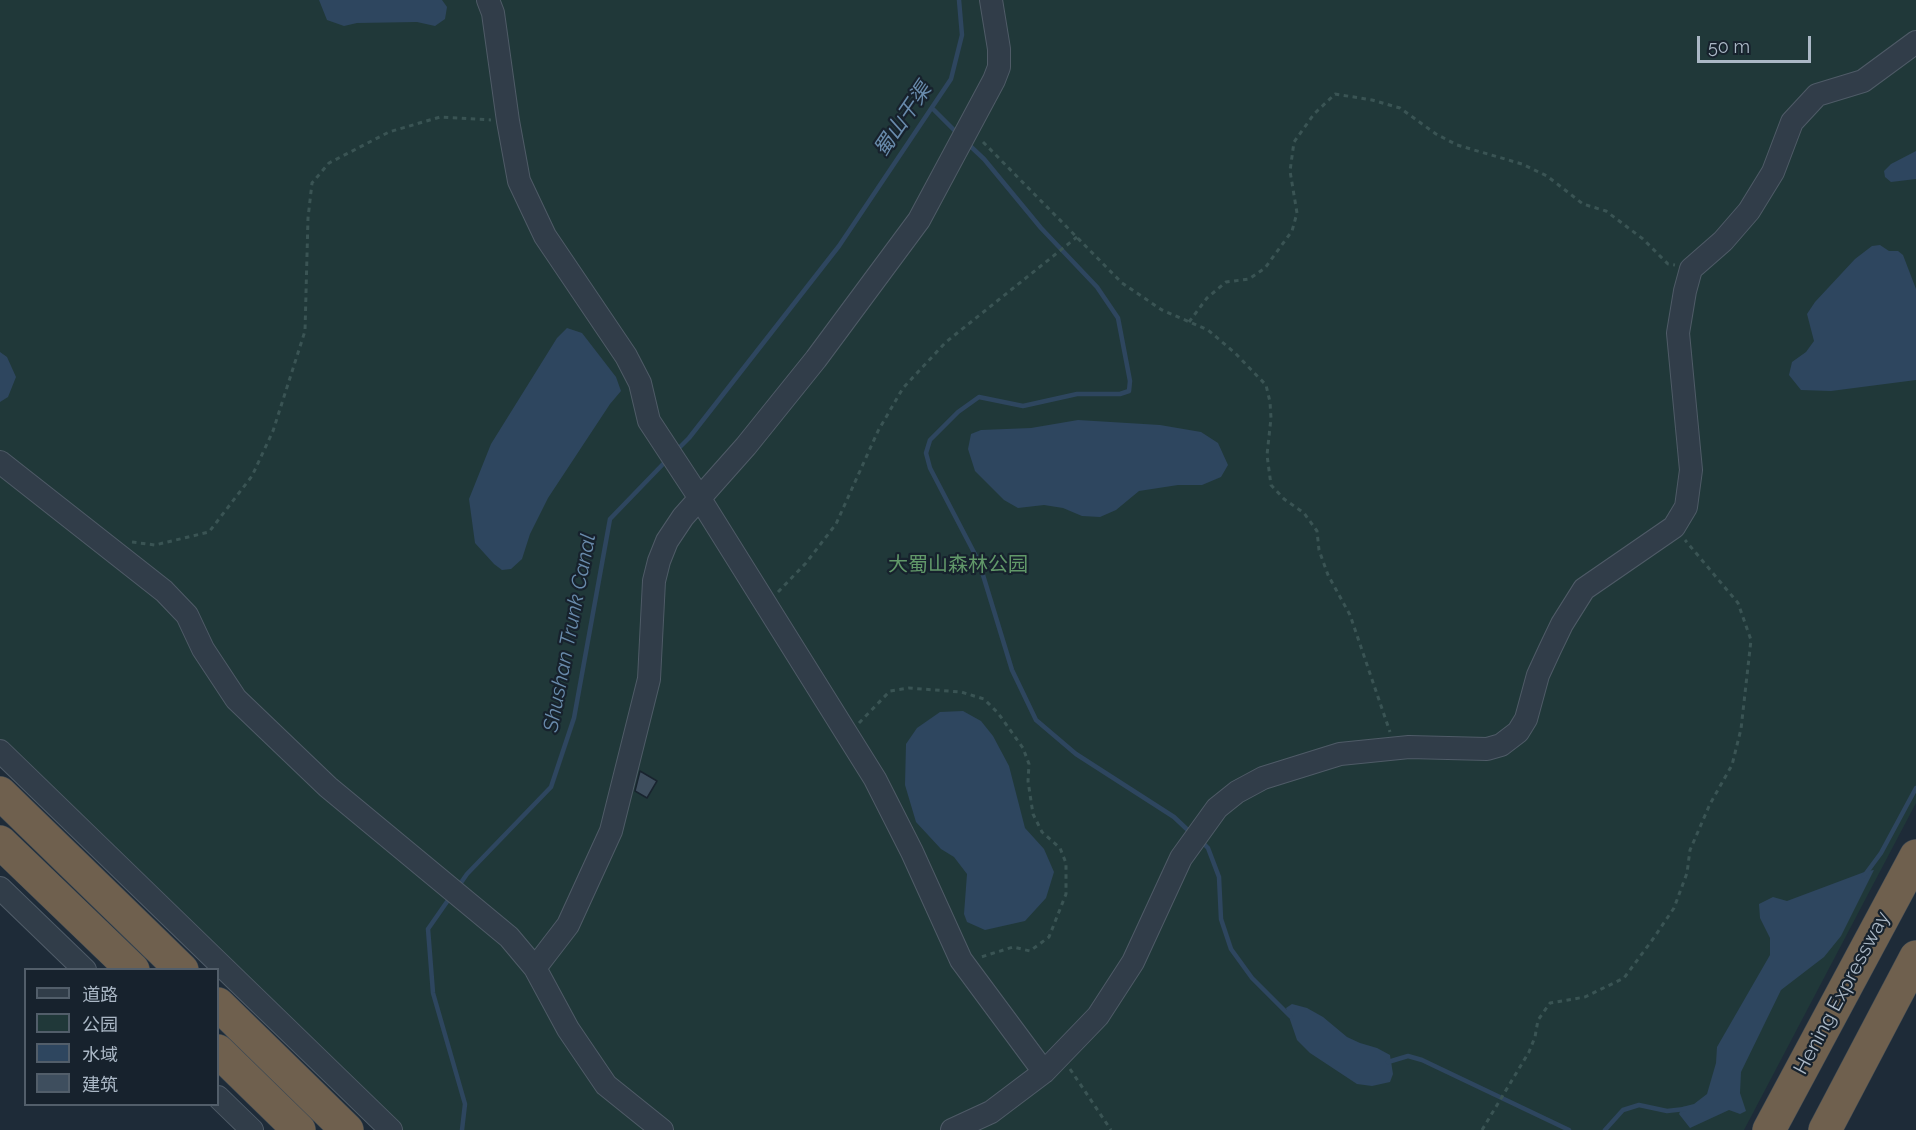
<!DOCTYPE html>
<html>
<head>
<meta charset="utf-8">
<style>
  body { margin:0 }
  #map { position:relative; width:1916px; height:1130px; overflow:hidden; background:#1e2b38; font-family:Raleway,"Noto Sans SC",sans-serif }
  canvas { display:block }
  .legend { position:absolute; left:24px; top:968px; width:195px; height:138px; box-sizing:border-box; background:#17222d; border:2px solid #525e6a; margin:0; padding:8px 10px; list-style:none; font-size:18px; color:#abb8c6 }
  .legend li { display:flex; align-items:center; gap:12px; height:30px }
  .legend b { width:30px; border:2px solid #525e6a }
  .scale { position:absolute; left:1697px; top:36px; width:114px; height:27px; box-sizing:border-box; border:3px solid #abb8c6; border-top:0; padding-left:8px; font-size:18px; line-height:21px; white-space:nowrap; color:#abb8c6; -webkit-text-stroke:4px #17222d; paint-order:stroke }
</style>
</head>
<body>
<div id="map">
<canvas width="1916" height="1130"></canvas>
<ul class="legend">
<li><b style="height:8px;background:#313d49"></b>道路</li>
<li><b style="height:16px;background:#203839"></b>公园</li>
<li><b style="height:16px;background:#2e465f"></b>水域</li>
<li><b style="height:16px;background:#3e4e5e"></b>建筑</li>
</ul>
<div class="scale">50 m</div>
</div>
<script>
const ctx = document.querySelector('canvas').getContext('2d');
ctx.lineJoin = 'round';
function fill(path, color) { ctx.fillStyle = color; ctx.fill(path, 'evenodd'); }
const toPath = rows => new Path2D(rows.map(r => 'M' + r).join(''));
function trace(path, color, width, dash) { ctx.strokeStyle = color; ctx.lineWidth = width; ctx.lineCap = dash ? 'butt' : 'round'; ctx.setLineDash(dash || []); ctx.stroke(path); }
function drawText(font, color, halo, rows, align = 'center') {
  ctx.font = font + ' Raleway,"Noto Sans SC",sans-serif'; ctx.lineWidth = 4.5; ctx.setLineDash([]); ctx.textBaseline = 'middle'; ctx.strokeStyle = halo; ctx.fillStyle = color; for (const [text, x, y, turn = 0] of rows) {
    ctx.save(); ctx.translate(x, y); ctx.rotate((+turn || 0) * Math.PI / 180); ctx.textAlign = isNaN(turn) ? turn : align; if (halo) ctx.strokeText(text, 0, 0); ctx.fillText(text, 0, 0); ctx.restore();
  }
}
const green = toPath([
  [0,0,1916,0,1916,803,1744,1130,391,1130,0,751]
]);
const water = toPath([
  [319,0,442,0,447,7,445,19,435,26,417,22,357,23,344,26,327,20],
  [1916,151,1916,179,1891,182,1885,177,1884,171,1891,164],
  [1880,245,1889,251,1898,251,1903,255,1916,289,1916,380,1831,391,1801,390,1789,375,1792,362,1806,352,1814,341,1807,314,1815,302,1855,259,1872,246],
  [567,328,582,333,616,377,621,391,610,404,548,498,530,534,522,559,511,569,502,570,494,564,475,543,469,499,491,444,557,338],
  [0,352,7,357,16,377,8,397,0,402],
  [1078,420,1160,425,1201,432,1218,443,1228,465,1221,477,1202,485,1178,485,1139,491,1116,510,1100,517,1082,516,1063,508,1044,505,1018,508,1004,500,975,471,968,449,971,434,981,430,1031,428],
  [963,711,981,721,993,736,1009,766,1025,828,1044,849,1054,872,1046,898,1025,921,985,930,967,922,964,914,967,874,954,857,941,849,916,822,905,785,906,744,917,728,940,712],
  [1874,870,1841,936,1824,957,1781,990,1741,1072,1740,1093,1746,1111,1740,1114,1729,1110,1690,1128,1679,1114,1682,1107,1694,1104,1707,1094,1716,1063,1717,1047,1770,955,1770,938,1760,918,1759,904,1773,897,1787,901,1867,871],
  [1292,1004,1307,1008,1323,1017,1347,1037,1360,1043,1377,1048,1390,1055,1393,1074,1390,1082,1372,1086,1357,1084,1310,1053,1297,1040,1286,1008]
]);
const stream = toPath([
  [932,108,957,133],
  [967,143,984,159,1041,228,1097,287,1118,318,1130,381,1129,391,1120,394,1077,394,1023,406,979,397,958,412,930,440,926,453,930,468,979,562,1012,670,1036,720,1076,754,1174,817,1192,834],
  [676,451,689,438,839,246,951,79,962,35,959,0],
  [1201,841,1208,848,1219,877,1221,919,1231,949,1252,978,1290,1016],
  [1864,876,1881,853,1916,788],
  [458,887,467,874,551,787,574,718,610,519,666,461],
  [451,896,428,929,433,993,465,1104,462,1130],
  [1388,1062,1408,1056,1422,1060,1569,1130],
  [1605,1130,1623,1110,1639,1105,1667,1111,1685,1109]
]);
const building = toPath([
  [640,771,657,781,647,798,635,791,640,771]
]);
const path = toPath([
  [983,142,1122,283,1162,310,1208,330,1235,353,1266,385,1270,402,1271,418,1267,455,1271,485,1284,499,1304,513,1317,531,1319,550,1328,575,1350,615,1390,732],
  [1189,322,1207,298,1226,282,1249,279,1265,268,1292,231,1297,213,1290,171,1294,142,1314,114,1335,94,1372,100,1400,108,1436,134,1457,145,1522,164,1547,176,1583,204,1606,211,1643,239,1668,264,1675,265],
  [132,542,155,545,209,532,252,476,273,431,305,331,308,218,312,183,329,163,389,132,440,117,491,120],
  [778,592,806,563,836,524,878,431,903,388,946,342,1077,237],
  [859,723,890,691,909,688,961,692,984,699,998,713,1023,748,1029,764,1028,781,1033,814,1042,832,1060,848,1066,863,1066,894,1049,937,1030,951,1013,947,981,957],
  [1070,1069,1111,1130],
  [1482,1130,1529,1052,1535,1037,1538,1020,1550,1003,1585,997,1624,978,1653,939,1674,908,1687,873,1690,850,1710,804,1732,765,1741,729,1751,640,1738,603,1685,540]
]);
const minor = toPath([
  [488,0,493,13,508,121,519,181,545,236,626,356,640,383,649,421,697,494,875,779,912,852,961,960,1044,1072],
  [0,462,164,591,187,615,203,649,236,699,328,787,509,937,535,968,568,1029,606,1085,662,1130],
  [0,751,391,1130],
  [0,888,85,970],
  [535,968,568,925,611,831,649,679,654,581,659,561,667,541,683,517,746,446,816,359,919,220,994,80,999,67,999,49,991,0],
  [218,1097,252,1130],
  [952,1130,991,1112,1044,1072,1098,1016,1133,962,1181,858,1217,808,1237,792,1263,778,1340,754,1409,747,1487,749,1501,745,1518,732,1526,719,1538,675,1550,649,1562,624,1584,589,1674,527,1686,507,1691,470,1678,333,1685,291,1691,269,1723,241,1749,211,1773,172,1792,122,1817,95,1863,81,1916,42]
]);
const highway = toPath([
  [0,793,182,970],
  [0,842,133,970],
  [218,1004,347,1130],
  [218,1051,299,1130],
  [1769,1130,1916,856],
  [1825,1130,1916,957]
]);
const parkNames = [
  ["大蜀山森林公园",958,565]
];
const streetNames = [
  ["Hening Expressway",1842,993,-62]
];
const waterNames = [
  ["蜀山干渠",903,120,-56],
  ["Shushan Trunk Canal",570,633,-79]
];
fill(green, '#203839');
fill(water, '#2e465f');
trace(stream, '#2e465f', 4.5);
fill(building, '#3e4e5e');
trace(building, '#19242f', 1.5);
trace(minor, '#4f5b67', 24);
trace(highway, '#3c4853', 34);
trace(path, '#3a5454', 3, [4.5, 4.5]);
trace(minor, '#313d49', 22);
trace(highway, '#6f604e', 33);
drawText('20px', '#619869', '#17222d', parkNames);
drawText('20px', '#abb8c6', '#17222d', streetNames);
drawText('italic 21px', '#698bac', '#17222d', waterNames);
</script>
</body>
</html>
